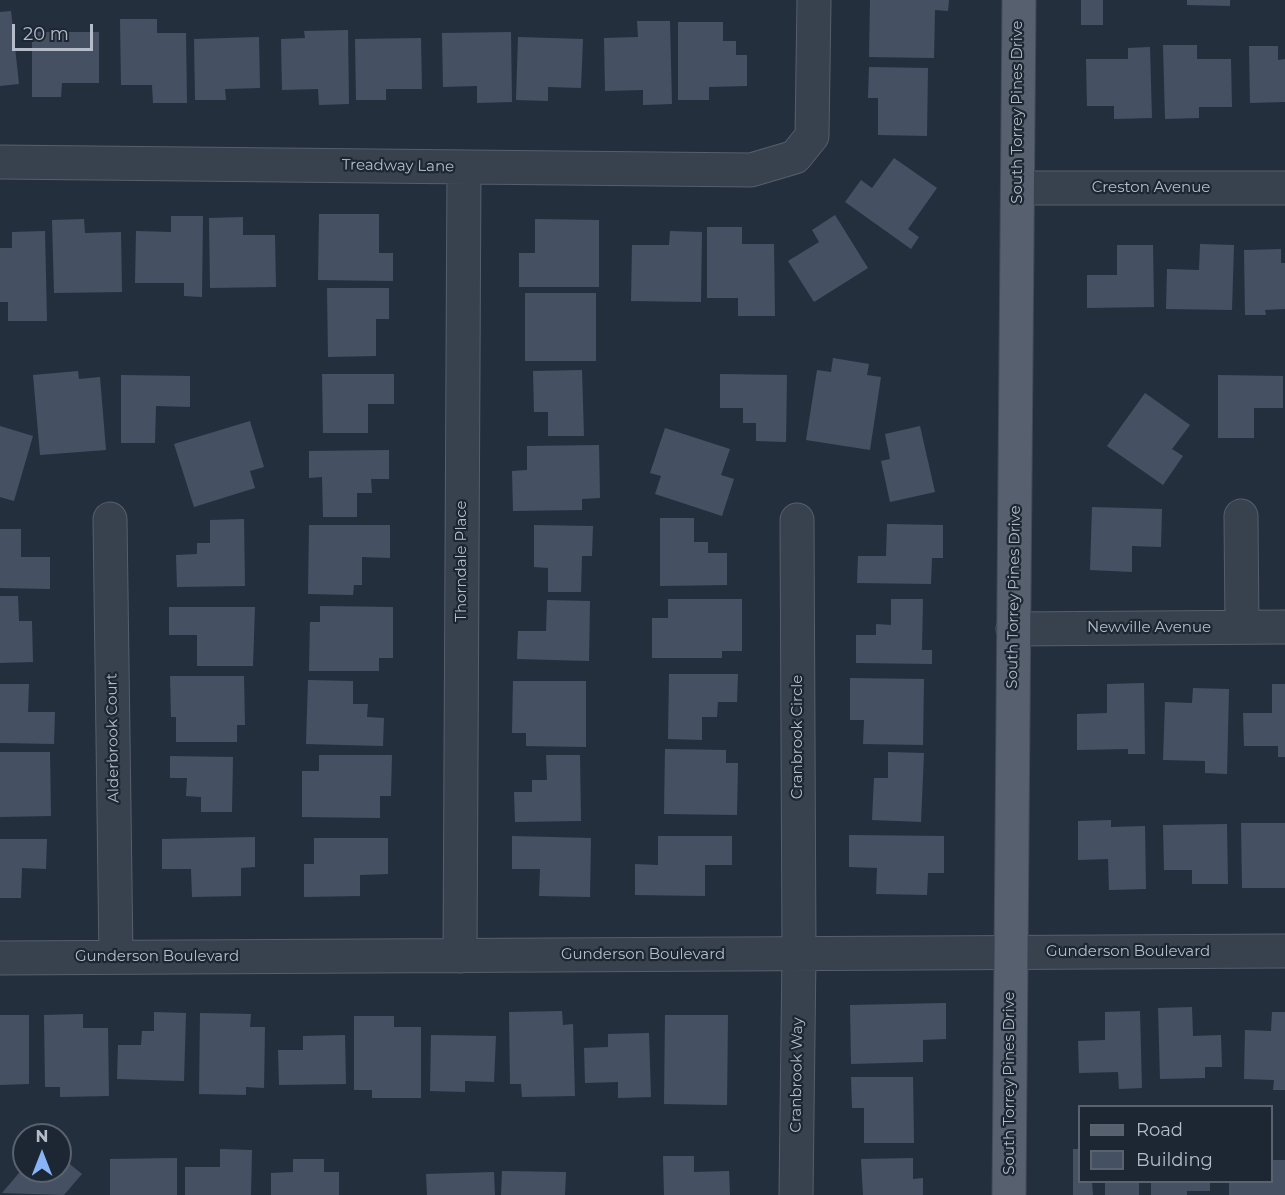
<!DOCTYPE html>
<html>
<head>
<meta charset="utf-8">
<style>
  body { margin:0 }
  #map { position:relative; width:1285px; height:1195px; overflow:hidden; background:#242f3e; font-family:Montserrat,sans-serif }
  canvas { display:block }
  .legend { position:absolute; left:1078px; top:1105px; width:195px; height:78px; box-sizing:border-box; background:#1d2633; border:2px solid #59626f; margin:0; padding:8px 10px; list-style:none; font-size:18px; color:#b4bcc9 }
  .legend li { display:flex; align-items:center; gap:12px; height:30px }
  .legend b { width:30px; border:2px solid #59626f }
  .north { position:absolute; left:12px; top:1123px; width:60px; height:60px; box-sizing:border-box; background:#1d2633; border:2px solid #59626f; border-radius:50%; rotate:0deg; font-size:16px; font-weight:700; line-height:24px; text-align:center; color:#b4bcc9 }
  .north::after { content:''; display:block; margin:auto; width:21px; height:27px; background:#8ab4f8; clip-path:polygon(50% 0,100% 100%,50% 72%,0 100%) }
  .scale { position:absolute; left:12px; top:24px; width:81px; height:27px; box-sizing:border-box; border:3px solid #b4bcc9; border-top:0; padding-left:8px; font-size:18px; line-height:21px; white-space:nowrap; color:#b4bcc9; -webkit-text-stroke:4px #1d2633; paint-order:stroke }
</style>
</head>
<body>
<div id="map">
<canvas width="1285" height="1195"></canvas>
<ul class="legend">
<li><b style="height:8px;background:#56606e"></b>Road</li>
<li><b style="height:16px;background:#455162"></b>Building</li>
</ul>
<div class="north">N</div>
<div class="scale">20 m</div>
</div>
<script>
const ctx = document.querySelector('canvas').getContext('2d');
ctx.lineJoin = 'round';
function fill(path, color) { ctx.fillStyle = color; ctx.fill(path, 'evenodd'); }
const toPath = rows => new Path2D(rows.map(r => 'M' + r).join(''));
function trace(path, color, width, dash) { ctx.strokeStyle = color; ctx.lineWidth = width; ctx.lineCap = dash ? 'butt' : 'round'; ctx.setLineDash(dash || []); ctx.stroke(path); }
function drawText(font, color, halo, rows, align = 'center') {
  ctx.font = font + ' Montserrat,sans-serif'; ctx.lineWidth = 4.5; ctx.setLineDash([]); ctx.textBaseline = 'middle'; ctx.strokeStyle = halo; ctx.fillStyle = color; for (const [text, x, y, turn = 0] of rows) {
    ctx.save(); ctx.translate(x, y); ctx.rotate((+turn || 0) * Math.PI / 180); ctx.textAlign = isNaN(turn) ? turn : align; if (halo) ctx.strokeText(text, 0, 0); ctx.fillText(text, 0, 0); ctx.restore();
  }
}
const building = toPath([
  [870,0,949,0,948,11,935,10,934,58,869,57],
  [1081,0,1103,0,1103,25,1081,25],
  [1187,0,1230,0,1230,6,1187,5],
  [11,11,19,84,0,86,0,12],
  [120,19,157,19,157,33,186,33,187,103,153,103,152,85,121,85],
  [637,21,670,21,672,104,643,105,643,90,605,91,604,38,638,37],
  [678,22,723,22,723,41,736,41,736,55,747,55,747,86,709,87,709,100,678,100],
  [348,30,349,104,319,105,318,89,282,90,281,39,305,38,304,31],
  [32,32,99,32,99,83,62,83,61,97,32,97],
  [511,32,512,102,477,103,477,86,443,87,442,33],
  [259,37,260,88,225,89,226,100,195,100,194,39],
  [518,37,583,39,581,88,548,87,548,101,516,100],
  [421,38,422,89,386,89,386,100,356,100,355,39],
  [1163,45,1197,45,1197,59,1231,59,1232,107,1199,107,1199,118,1165,119],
  [1249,46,1278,46,1278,60,1285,59,1285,102,1250,103],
  [1150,47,1152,118,1114,119,1114,106,1087,106,1086,59,1128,59,1128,48],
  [869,67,928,68,927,136,878,135,878,98,868,98],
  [894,158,937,188,908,229,919,237,911,249,845,202,861,180,872,188],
  [319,214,379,214,379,253,393,253,393,281,318,280],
  [835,215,868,268,814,302,788,261,819,242,812,230],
  [171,216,203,216,202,297,184,296,184,283,135,283,136,231,171,232],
  [243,217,243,235,275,235,276,287,210,288,209,218],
  [84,219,85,233,121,232,122,292,54,293,52,220],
  [535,219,599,220,599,287,519,287,519,253,535,253],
  [707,227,742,227,742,244,774,244,775,316,738,316,738,298,707,298],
  [45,231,47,321,8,321,8,302,0,302,0,248,12,248,12,232],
  [670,231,702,232,701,302,631,301,632,245,669,245],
  [1200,244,1234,245,1232,310,1166,309,1167,269,1199,270],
  [1117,245,1153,245,1154,307,1087,308,1087,275,1117,275],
  [1281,249,1281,263,1285,263,1285,309,1265,310,1266,315,1245,315,1244,250],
  [327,288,389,288,389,319,376,319,376,356,328,357],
  [525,293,596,293,596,361,525,361],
  [833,358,869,364,867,375,881,377,870,450,806,440,817,370,831,372],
  [582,370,584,436,548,436,548,412,534,412,533,371],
  [78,371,79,379,100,377,106,450,40,455,33,375],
  [322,374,394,374,394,404,368,404,368,433,323,433],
  [720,374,787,375,786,442,756,441,756,423,743,423,743,408,720,408],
  [121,375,190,376,190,407,156,406,155,443,121,443],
  [1218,375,1283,376,1283,408,1254,408,1254,438,1218,438],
  [1145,393,1190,425,1172,449,1183,456,1163,485,1107,446],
  [250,421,264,467,250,471,255,488,194,507,174,444],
  [0,426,33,436,14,501,0,497],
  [920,426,935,492,890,502,881,461,890,459,885,434],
  [665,428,730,449,721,475,734,479,722,516,655,494,661,476,650,473],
  [599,445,600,498,582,499,582,510,513,511,512,471,527,470,527,446],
  [389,450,389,479,371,479,372,493,357,493,357,517,323,517,322,477,309,478,309,451],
  [1092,507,1162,509,1161,547,1132,546,1132,572,1090,570],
  [660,518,694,518,694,542,708,542,708,553,727,553,727,585,660,586],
  [244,519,245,586,177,587,176,555,197,554,197,543,210,543,210,520],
  [887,524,943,525,943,558,932,558,931,584,857,583,858,556,886,556],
  [309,525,390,525,390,558,362,557,362,585,354,585,353,595,308,594],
  [534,525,593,526,592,556,582,556,581,592,548,592,548,568,534,567],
  [0,529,21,529,21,557,50,557,50,589,0,588],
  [0,596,18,596,19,621,32,621,33,662,0,663],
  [668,599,742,599,742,651,722,651,722,658,652,658,652,618,668,618],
  [891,599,923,599,922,650,932,650,932,664,856,663,856,635,876,635,876,624,891,625],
  [547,600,590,601,589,661,517,659,518,631,546,631],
  [320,606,393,607,393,658,379,658,379,671,309,671,310,622,320,622],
  [169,607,255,607,253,666,197,666,197,635,169,635],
  [669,674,738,674,737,702,718,702,717,717,702,717,702,740,668,739],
  [170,676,244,676,245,725,237,725,237,742,176,742,176,717,171,717],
  [850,678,924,679,923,745,863,744,864,720,850,720],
  [308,680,353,681,353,704,368,704,367,717,384,718,383,746,306,744],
  [513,681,586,681,586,747,526,746,526,733,512,733],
  [1144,683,1145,754,1128,754,1128,749,1077,750,1077,714,1107,713,1107,684],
  [0,684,29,684,28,712,55,712,54,744,0,743],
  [1272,684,1285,684,1285,757,1278,757,1278,746,1244,746,1243,713,1272,713],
  [1193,688,1229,689,1227,774,1205,773,1205,761,1163,760,1165,702,1192,703],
  [665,749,726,750,726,763,738,763,737,815,664,814],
  [0,752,50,752,51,816,0,817],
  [888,752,924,753,921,822,872,820,874,778,888,778],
  [319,755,392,755,391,796,380,796,380,818,302,817,302,771,319,771],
  [546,755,580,755,581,821,515,822,514,792,532,792,532,780,547,780],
  [170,756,233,757,232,812,201,812,201,797,186,796,187,778,170,778],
  [1111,820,1111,827,1145,826,1146,889,1109,890,1108,859,1078,860,1078,821],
  [1241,823,1285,823,1285,888,1242,888],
  [1227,824,1228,884,1192,884,1192,870,1164,870,1163,825],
  [849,835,944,836,944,873,928,873,927,895,876,894,877,868,849,867],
  [512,836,591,838,590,897,539,896,540,869,512,869],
  [658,836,732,836,732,865,705,865,705,896,635,895,635,864,658,865],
  [255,837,255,867,241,868,241,896,192,897,191,869,162,869,162,839],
  [314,838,388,838,388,874,360,875,360,896,304,897,304,864,314,864],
  [0,839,47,839,46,869,22,868,21,898,0,898],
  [946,1003,946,1039,923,1040,923,1062,851,1064,850,1005],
  [1192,1007,1193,1036,1221,1035,1222,1067,1205,1067,1205,1078,1160,1079,1158,1008],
  [562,1011,563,1025,573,1024,575,1096,522,1097,521,1084,510,1084,509,1012],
  [1140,1011,1142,1088,1119,1089,1118,1072,1079,1073,1078,1041,1105,1040,1105,1012],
  [154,1012,186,1013,184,1081,117,1079,118,1045,141,1045,142,1031,154,1031],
  [1272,1012,1285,1012,1285,1090,1273,1090,1274,1080,1244,1079,1245,1030,1271,1031],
  [200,1013,251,1014,250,1027,265,1027,264,1088,246,1087,246,1095,199,1094],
  [83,1014,83,1028,108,1028,109,1096,60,1097,60,1087,45,1087,44,1015],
  [0,1015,29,1015,29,1084,0,1085],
  [665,1015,728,1015,727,1105,664,1104],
  [354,1016,394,1016,394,1027,421,1027,421,1098,372,1098,372,1090,354,1090],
  [649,1033,651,1097,618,1098,618,1082,585,1083,584,1048,608,1047,608,1034],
  [345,1035,346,1084,279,1085,278,1050,303,1050,303,1036],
  [431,1035,496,1036,494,1082,465,1081,465,1092,430,1091],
  [851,1077,913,1077,914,1143,864,1143,864,1108,852,1108],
  [220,1149,252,1150,251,1195,185,1195,185,1167,220,1167],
  [1073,1149,1080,1149,1080,1182,1092,1182,1093,1195,1073,1195],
  [60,1156,82,1174,64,1195,2,1193,24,1167,24,1171,60,1171],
  [663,1156,694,1156,694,1172,729,1171,730,1195,664,1195],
  [177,1158,177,1195,110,1195,110,1159],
  [913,1158,913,1179,923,1178,923,1195,863,1195,861,1159],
  [293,1159,324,1159,324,1172,339,1172,339,1195,271,1195,271,1173,293,1172],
  [1272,1160,1285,1160,1285,1195,1229,1195,1229,1182,1272,1182],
  [502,1171,566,1172,565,1195,501,1195],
  [494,1172,495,1195,427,1195,426,1174],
  [1105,1182,1139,1182,1139,1195,1105,1195],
  [1151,1182,1210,1182,1210,1191,1187,1191,1187,1195,1151,1195]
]);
const minor = toPath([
  [0,162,751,170,795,157,812,136,814,0],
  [1018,188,1285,188],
  [1241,516,1242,627],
  [110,519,116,957],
  [1013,629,1285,627],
  [460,956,464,167],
  [0,958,1285,951],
  [796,1195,799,954,797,520]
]);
const major = toPath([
  [1009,1195,1019,0]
]);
const streetNames = [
  ["South Torrey Pines Drive",1018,112,-90],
  ["Treadway Lane",398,166,1],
  ["Creston Avenue",1151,188],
  ["Thorndale Place",462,561,-90],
  ["South Torrey Pines Drive",1014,597,-89],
  ["Newville Avenue",1149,628],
  ["Cranbrook Circle",798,737,-90],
  ["Alderbrook Court",113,738,-91],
  ["Gunderson Boulevard",1128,952],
  ["Gunderson Boulevard",643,955],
  ["Gunderson Boulevard",157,957],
  ["Cranbrook Way",797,1075,-89],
  ["South Torrey Pines Drive",1010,1083,-90]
];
fill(building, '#455162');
trace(minor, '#565f6c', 35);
trace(major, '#414a57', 35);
trace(minor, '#38414e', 33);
trace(major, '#56606e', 33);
drawText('15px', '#b4bcc9', '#1d2633', streetNames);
</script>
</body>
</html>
